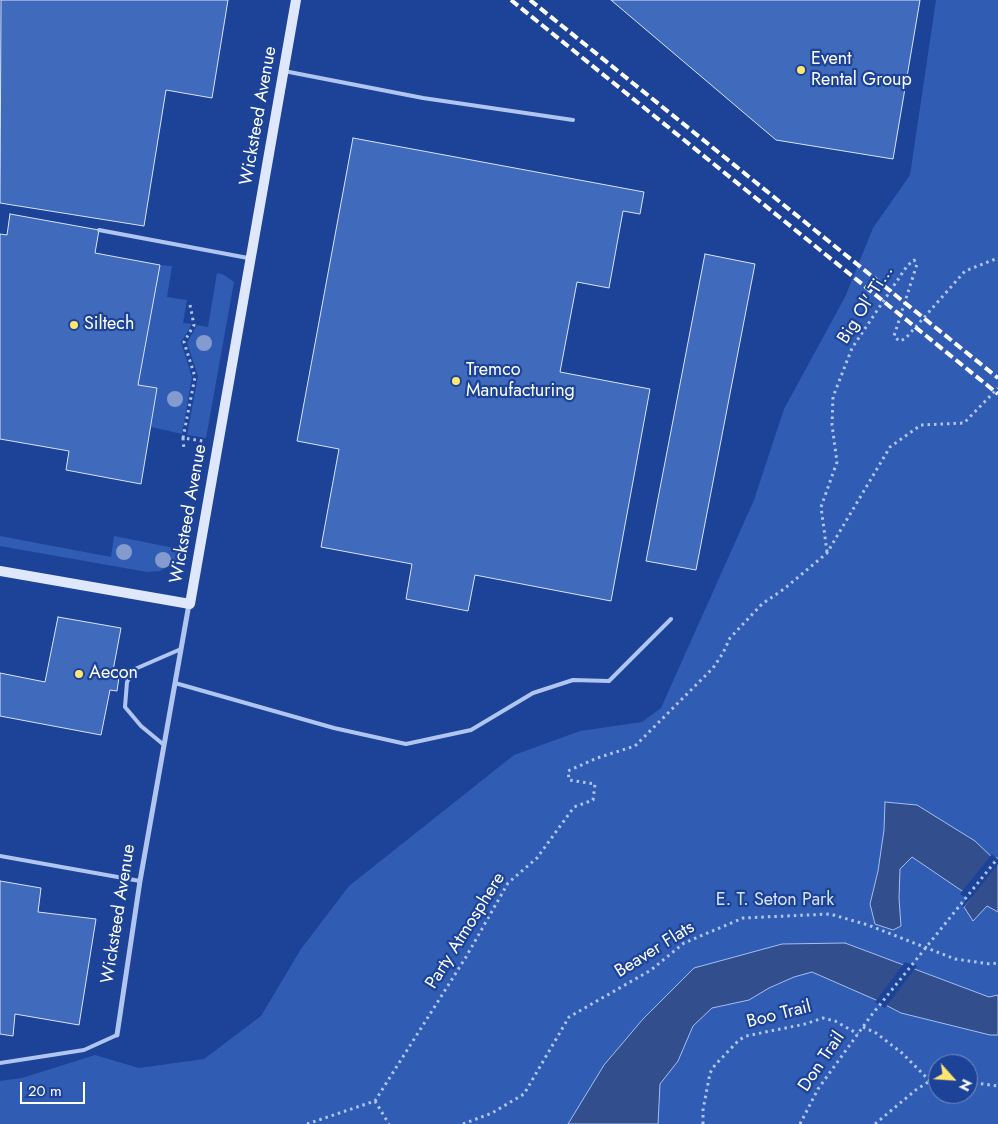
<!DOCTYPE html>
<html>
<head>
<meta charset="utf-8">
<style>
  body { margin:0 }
  #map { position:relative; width:998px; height:1124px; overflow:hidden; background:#1c4397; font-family:Jost,sans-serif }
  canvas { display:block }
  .north { position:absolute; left:928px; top:1054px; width:50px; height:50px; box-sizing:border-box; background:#1c4397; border:1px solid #778ec1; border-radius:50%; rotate:116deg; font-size:14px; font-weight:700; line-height:20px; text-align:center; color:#fff }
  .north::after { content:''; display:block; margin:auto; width:18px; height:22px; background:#ffe66f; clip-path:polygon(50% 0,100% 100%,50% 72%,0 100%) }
  .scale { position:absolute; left:20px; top:1082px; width:65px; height:22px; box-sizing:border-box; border:2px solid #fff; border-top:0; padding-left:6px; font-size:15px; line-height:18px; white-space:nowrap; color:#fff; -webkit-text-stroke:4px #1c4397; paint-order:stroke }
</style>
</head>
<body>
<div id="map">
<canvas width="998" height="1124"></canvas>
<div class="north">N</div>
<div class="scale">20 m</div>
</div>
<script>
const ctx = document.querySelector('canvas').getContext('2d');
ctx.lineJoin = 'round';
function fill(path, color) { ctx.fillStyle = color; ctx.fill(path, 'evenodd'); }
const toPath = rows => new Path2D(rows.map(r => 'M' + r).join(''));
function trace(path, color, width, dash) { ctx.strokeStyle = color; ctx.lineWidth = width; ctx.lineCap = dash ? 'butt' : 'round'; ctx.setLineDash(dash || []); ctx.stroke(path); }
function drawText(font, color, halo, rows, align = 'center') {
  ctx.font = font + ' Jost,sans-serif'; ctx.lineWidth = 4.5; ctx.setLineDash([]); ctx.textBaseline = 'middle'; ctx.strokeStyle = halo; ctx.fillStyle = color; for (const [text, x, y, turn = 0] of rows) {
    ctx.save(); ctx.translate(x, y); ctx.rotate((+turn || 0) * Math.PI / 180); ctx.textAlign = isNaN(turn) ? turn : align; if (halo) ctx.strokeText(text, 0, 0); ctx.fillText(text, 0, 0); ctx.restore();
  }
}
const green = toPath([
  [936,0,998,0,998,1124,0,1124,0,1081,22,1078,95,1055,139,1068,204,1059,261,1016,301,949,349,886,514,755,580,731,642,722,661,708,754,500,784,409,845,297,873,228,910,175],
  [938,1064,968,1064,968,1094,938,1094],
  [159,265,172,266,167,297,187,300,183,323,192,324,181,342,192,377,182,434,151,427,157,388,138,385],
  [217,273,224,275,234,282,206,438,187,435,198,376,187,343,197,325,208,327],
  [0,536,111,557,114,536,174,548,179,552,176,560,169,566,160,571,147,572,0,546]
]);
const water = toPath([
  [885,802,917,805,975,841,998,863,998,912,987,906,973,921,964,907,971,897,912,857,900,869,899,898,901,926,893,930,875,924,870,904,878,871,884,830,885,802],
  [845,943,989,997,998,995,998,1035,990,1035,901,1013,876,1000,812,972,794,977,769,988,749,1000,712,1008,693,1026,678,1061,660,1084,658,1124,568,1124,604,1065,643,1019,694,968,782,944,845,943]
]);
const pier = toPath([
  [992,854,998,860,998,864,964,907,962,906,967,898,960,894],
  [905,962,917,966,885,1008,875,1002]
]);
const building = toPath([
  [1,0,228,0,212,98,166,90,144,226,0,203,1,0],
  [611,0,920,0,893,159,776,140,611,0],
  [353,138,644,192,640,214,623,211,609,288,577,282,560,372,650,389,611,601,475,575,468,611,406,599,412,564,321,547,339,449,297,441,353,138],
  [10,214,99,230,95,253,160,265,138,385,157,388,141,484,66,470,69,451,0,439,0,234,7,235,10,214],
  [705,254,755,264,696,570,646,561,705,254],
  [58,617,121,628,112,676,119,677,117,691,110,690,101,735,0,716,0,673,45,682,58,617],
  [0,881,41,888,38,912,96,919,79,1025,15,1014,13,1036,0,1034,0,881]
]);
const path = toPath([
  [190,305,194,325,184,342,195,377,183,438,203,441],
  [183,438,184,450],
  [827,552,821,507,837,462,832,425,833,397,852,348,907,266,914,260,917,264,894,336,899,341,905,339,965,271,998,258],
  [863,1027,876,1033,902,1053,930,1081],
  [968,1082,998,1086],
  [375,1101,389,1124],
  [307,1124,375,1101,466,957,508,883,537,858,574,807,593,800,595,784,569,780,568,771,597,758,635,746,713,668,723,653,730,638,762,604,784,589,827,553,890,447,921,425,964,423,998,388],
  [463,1124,492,1113,524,1094,569,1017,651,970,684,943,743,918,830,914,868,925,955,959,990,964,998,963],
  [703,1124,703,1110,710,1073,715,1065,739,1040,746,1036,805,1024,823,1018,835,1021,858,1034],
  [800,1124,818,1089,870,1017,998,858],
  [875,1124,917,1089,930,1081,938,1080]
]);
const lane = toPath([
  [284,71,423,98,573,120],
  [99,230,248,258],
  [175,683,334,728,406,744,471,730,533,693,573,680,609,681,671,619],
  [164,745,141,726,125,707,127,682,135,669,181,649],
  [0,856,140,881],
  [0,1063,84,1050,117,1035]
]);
const street = toPath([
  [117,1035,140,881,189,604]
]);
const secondary = toPath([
  [0,571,190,604,296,0]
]);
const rail = toPath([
  [511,0,998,394],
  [530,0,998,378]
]);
const trees = [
  [204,343],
  [175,399],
  [124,552],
  [163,560]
];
const markers = [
  [801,70,5,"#ffe66f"],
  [74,325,5,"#ffe66f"],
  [456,381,5,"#ffe66f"],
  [79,674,5,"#ffe66f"]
];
const poiNames = [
  ["Event",811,60],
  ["Rental Group",811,81],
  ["Siltech",84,325],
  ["Tremco",466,371],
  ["Manufacturing",466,392],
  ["Aecon",89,674]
];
const streetNames = [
  ["Wicksteed Avenue",259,116,-80],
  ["Big Ol' Ti...",866,305,-58],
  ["Wicksteed Avenue",189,514,-80],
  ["Wicksteed Avenue",119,914,-81],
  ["Party Atmosphere",466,931,-58],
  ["Beaver Flats",655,950,-32],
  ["Boo Trail",779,1015,-14],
  ["Don Trail",822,1062,-56]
];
const parkNames = [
  ["E. T. Seton Park",775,901]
];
fill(green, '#305cb4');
fill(water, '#324e8c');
trace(water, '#a3bff1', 1);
fill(pier, '#1c4397');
fill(building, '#406abc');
trace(building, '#d7e3fb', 1);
trace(path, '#b0c5f0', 3, [2.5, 4]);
trace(lane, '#b0c5f0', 4);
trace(street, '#b0c5f0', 5);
trace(secondary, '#dee7fb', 10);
trace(rail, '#fff', 4, [9, 4]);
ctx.fillStyle = '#839bce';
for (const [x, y] of trees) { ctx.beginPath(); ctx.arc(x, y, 8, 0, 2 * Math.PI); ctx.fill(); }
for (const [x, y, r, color] of markers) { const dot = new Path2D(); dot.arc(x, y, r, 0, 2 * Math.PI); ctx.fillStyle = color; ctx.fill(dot); trace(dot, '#1c4397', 2); }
drawText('18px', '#fff', '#1c4397', poiNames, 'left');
drawText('18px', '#fff', '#1c4397', streetNames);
drawText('18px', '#d7e3fb', '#1c4397', parkNames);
</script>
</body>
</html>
